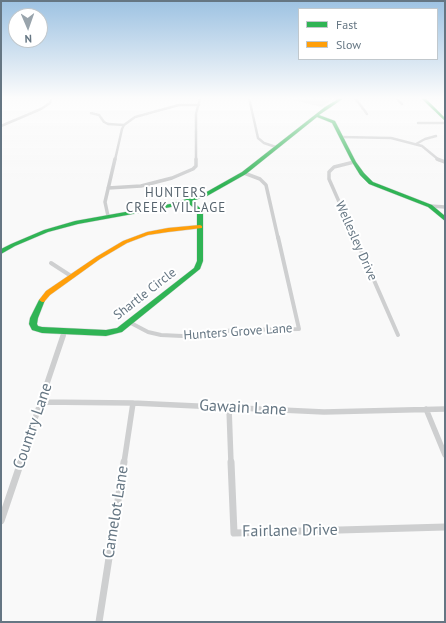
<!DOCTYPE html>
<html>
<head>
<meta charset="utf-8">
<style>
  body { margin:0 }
  #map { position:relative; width:446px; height:623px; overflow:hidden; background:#f9f9f9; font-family:"PT Sans",sans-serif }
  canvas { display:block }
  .frame { position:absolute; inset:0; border:2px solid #657683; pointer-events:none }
  .legend { position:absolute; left:298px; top:8px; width:140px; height:52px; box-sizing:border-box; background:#fff; border:1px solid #c1c8cd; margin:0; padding:5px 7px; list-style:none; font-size:12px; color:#657683 }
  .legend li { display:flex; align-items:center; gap:8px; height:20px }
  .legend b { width:20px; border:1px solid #c1c8cd }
  .north { position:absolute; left:8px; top:8px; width:40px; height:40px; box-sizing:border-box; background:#fff; border:1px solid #c1c8cd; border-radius:50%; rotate:178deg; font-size:11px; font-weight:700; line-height:16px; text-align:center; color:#657683 }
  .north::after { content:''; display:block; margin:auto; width:14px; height:18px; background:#99a4ac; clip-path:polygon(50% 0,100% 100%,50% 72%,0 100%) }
</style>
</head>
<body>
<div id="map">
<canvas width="446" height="623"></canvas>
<div class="frame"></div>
<ul class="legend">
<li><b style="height:5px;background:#30b455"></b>Fast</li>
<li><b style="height:5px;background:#ff9f0a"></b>Slow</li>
</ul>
<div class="north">N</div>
</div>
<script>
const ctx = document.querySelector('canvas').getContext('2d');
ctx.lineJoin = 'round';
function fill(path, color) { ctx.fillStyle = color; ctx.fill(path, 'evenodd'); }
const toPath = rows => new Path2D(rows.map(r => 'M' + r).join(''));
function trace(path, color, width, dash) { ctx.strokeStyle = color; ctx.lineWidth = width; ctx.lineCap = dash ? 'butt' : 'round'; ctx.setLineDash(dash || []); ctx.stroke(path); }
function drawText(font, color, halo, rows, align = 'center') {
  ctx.font = font + ' "PT Sans",sans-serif'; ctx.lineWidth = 4; ctx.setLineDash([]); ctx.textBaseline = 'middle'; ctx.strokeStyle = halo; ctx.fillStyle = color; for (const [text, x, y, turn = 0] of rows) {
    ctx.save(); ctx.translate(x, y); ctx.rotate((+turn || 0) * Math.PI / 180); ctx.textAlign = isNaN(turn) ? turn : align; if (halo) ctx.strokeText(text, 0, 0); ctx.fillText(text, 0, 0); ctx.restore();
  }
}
const built = toPath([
  [290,98,334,98,322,107,288,99]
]);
const streetFar4 = toPath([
  [249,98,258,138,264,143,276,147],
  [355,98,367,114],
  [396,98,402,104],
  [91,113,99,115,104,122,108,124,124,125],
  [418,123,445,123],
  [1,126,41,109,50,103,52,98],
  [341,137,391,138,422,146,439,160],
  [416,144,425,139,436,136],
  [115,160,122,129,124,125,135,117,179,105,199,105],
  [196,160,196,114,200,98]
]);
const streetFar3 = toPath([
  [437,159,445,162],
  [354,162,334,167,329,172,329,179,355,238],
  [244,173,260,179,266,185,278,238],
  [108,188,141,186,172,178,193,169,196,166,196,159],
  [430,206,445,207],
  [108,216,105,202,115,159]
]);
const streetFar2 = toPath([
  [355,237,398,335],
  [51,263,71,276],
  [129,322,148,332,161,335,182,336,235,330,299,329,278,237],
  [63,337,65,331]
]);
const streetFar1 = toPath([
  [41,402,133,403,324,412,445,409],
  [229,408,231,463],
  [426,409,445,455],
  [20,463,63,336],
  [124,463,133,403]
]);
const street = toPath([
  [231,462,234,533,445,527],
  [1,521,21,462],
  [99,622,124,462]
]);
const fast = toPath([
  [340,98,344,98,319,115,335,121,356,162,364,173,373,182,432,205,445,216,445,221,428,207,369,184,360,175,352,162,332,123,317,117,246,174,207,196,192,201,200,208,203,213,203,261,200,269,122,332,106,336,42,333,32,330,29,324,30,318,39,300,42,298,45,300,38,318,37,324,38,326,42,327,106,330,117,328,194,268,197,261,197,213,196,210,187,202,171,207,78,224,48,232,15,246,1,254,1,249,11,244,44,230,75,221,170,204,203,194,242,172,325,107,340,98],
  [421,98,425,98,445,118,445,121,421,98]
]);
const slow = toPath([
  [200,225,202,226,202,228,168,232,148,235,127,243,100,259,50,295,44,302,42,302,39,300,46,291,96,257,123,241,147,232,168,228,200,225]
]);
const farQuarternames = [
  ["HUNTERS",176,193],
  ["CREEK VILLAGE",176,208]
];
const streetNames = [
  ["Wellesley Drive",356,241,66],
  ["Shartle Circle",145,294,-38],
  ["Hunters Grove Lane",238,332,-4]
];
const nearStreetnames = [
  ["Gawain Lane",243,408,3],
  ["Country Lane",33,426,-71],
  ["Camelot Lane",116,512,-81],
  ["Fairlane Drive",290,531,-1]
];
fill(built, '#e8e9e9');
trace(fast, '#d5d6d7', 1);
trace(slow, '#d5d6d7', 1);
trace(streetFar4, '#cecfd0', 2.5);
trace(streetFar3, '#cecfd0', 3.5);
trace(streetFar2, '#cecfd0', 4);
trace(streetFar1, '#cecfd0', 5.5);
trace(street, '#cecfd0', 7);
fill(fast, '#30b455');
fill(slow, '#ff9f0a');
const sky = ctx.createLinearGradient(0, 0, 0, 185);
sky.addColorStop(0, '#9dc2e2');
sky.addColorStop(0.53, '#fcfcfc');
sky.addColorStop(1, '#fcfcfc00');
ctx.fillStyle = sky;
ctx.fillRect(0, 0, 446, 185);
ctx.letterSpacing = '1px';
drawText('13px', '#57646e', '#fff', farQuarternames);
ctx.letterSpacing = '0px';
drawText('13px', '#657683', '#fff', streetNames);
drawText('16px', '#657683', '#fff', nearStreetnames);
</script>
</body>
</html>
